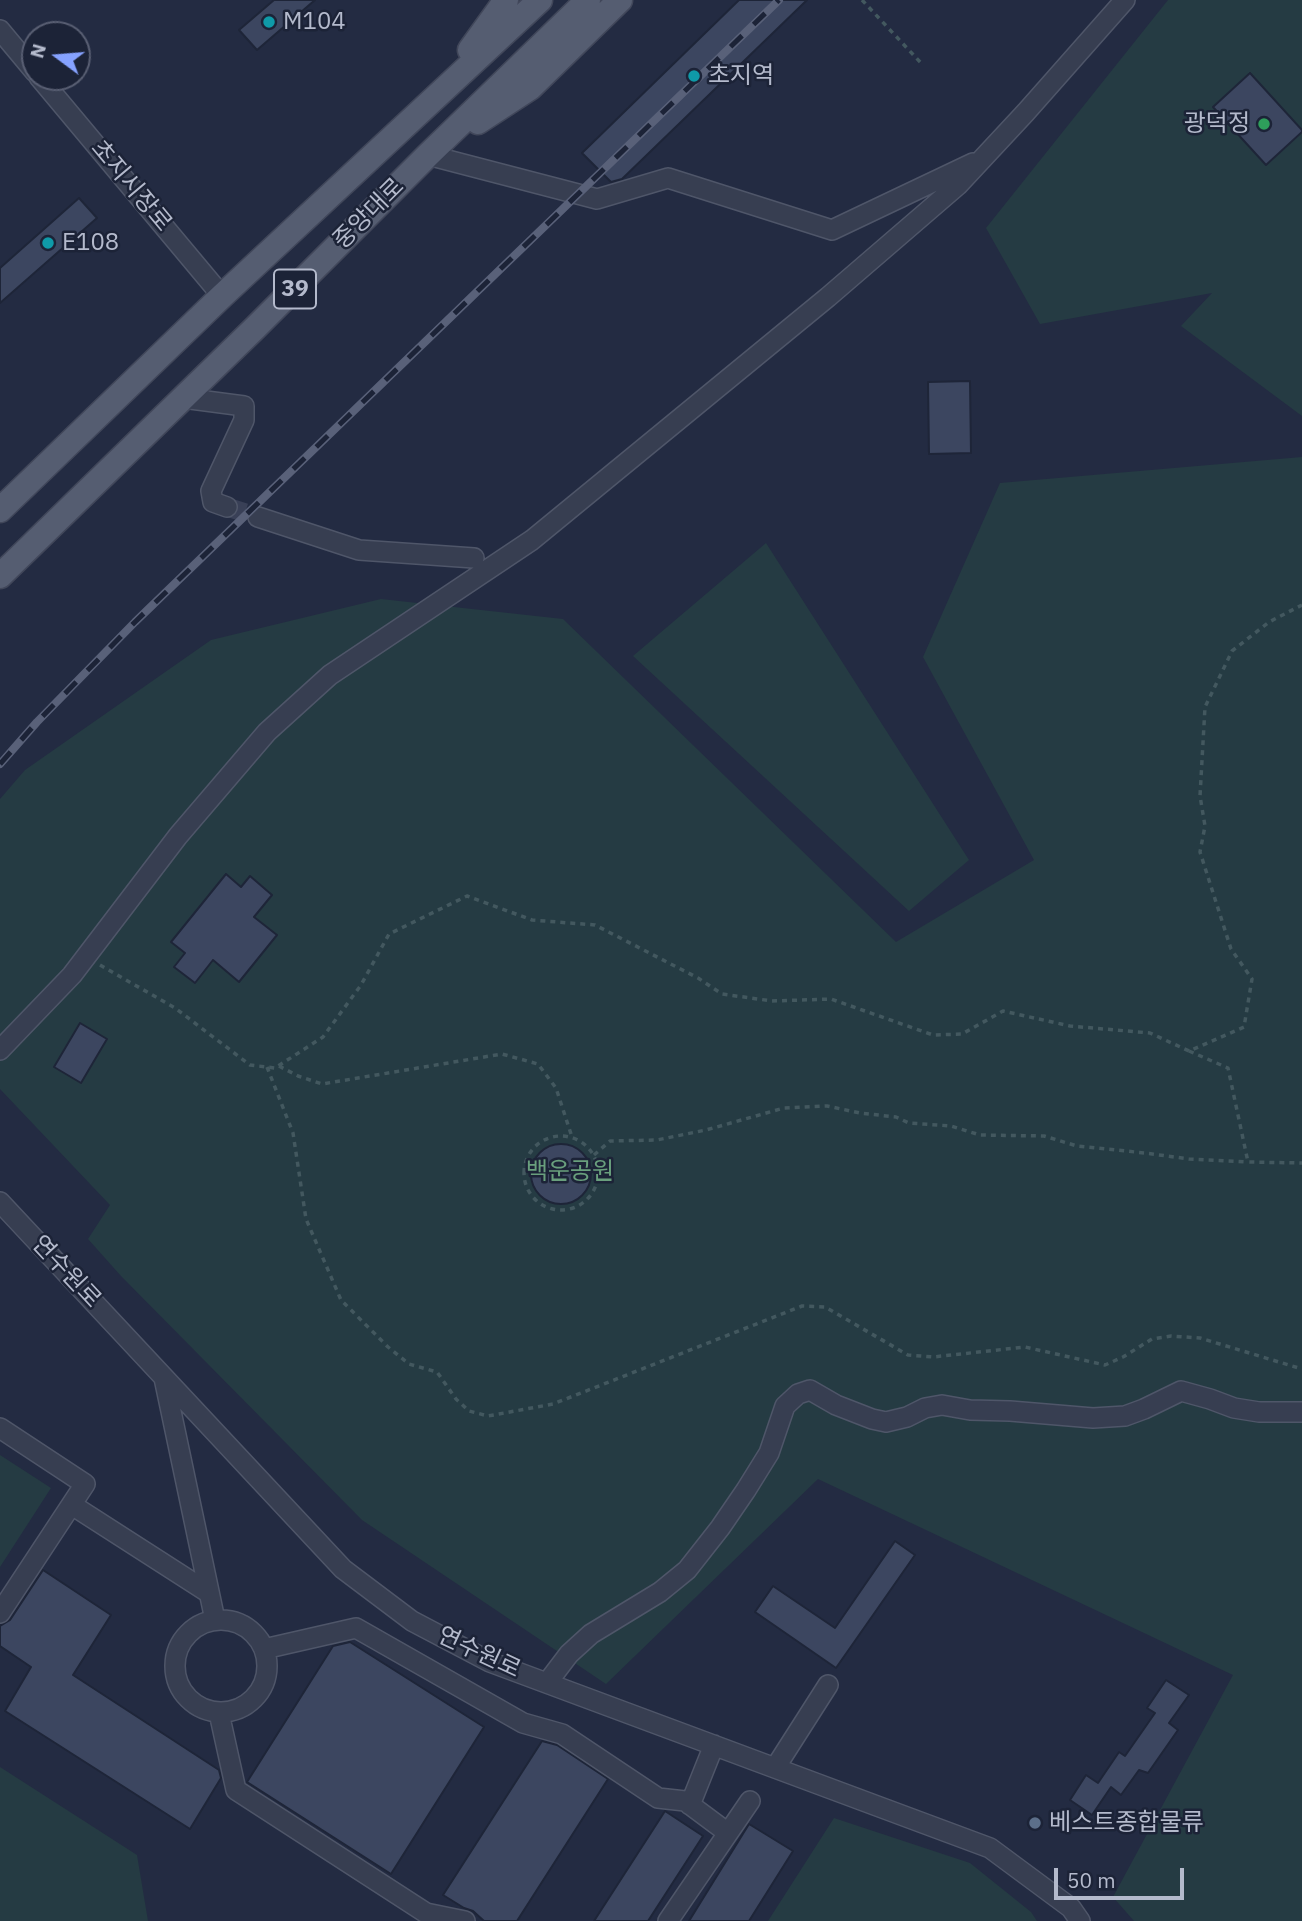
<!DOCTYPE html>
<html>
<head>
<meta charset="utf-8">
<style>
  body { margin:0 }
  #map { position:relative; width:1302px; height:1921px; overflow:hidden; background:#232b42; font-family:"IBM Plex Sans",sans-serif }
  canvas { display:block }
  .north { position:absolute; left:21px; top:21px; width:70px; height:70px; box-sizing:border-box; background:#1c2337; border:2px solid #595f73; border-radius:50%; rotate:286deg; font-size:19px; font-weight:700; line-height:28px; text-align:center; color:#b4bacc }
  .north::after { content:''; display:block; margin:auto; width:24px; height:32px; background:#86a2ff; clip-path:polygon(50% 0,100% 100%,50% 72%,0 100%) }
  .scale { position:absolute; left:1054px; top:1868px; width:130px; height:32px; box-sizing:border-box; border:4px solid #b4bacc; border-top:0; padding-left:9px; font-size:21px; line-height:24px; white-space:nowrap; color:#b4bacc; -webkit-text-stroke:5px #1c2337; paint-order:stroke }
</style>
</head>
<body>
<div id="map">
<canvas width="1302" height="1921"></canvas>
<div class="north">N</div>
<div class="scale">50 m</div>
</div>
<script>
const ctx = document.querySelector('canvas').getContext('2d');
ctx.lineJoin = 'round';
function fill(path, color) { ctx.fillStyle = color; ctx.fill(path, 'evenodd'); }
const toPath = rows => new Path2D(rows.map(r => 'M' + r).join(''));
function trace(path, color, width, dash) { ctx.strokeStyle = color; ctx.lineWidth = width; ctx.lineCap = dash ? 'butt' : 'round'; ctx.setLineDash(dash || []); ctx.stroke(path); }
function drawText(font, color, halo, rows, align = 'center') {
  ctx.font = font + ' "IBM Plex Sans","Noto Sans KR",sans-serif'; ctx.lineWidth = 5; ctx.setLineDash([]); ctx.textBaseline = 'middle'; ctx.strokeStyle = halo; ctx.fillStyle = color; for (const [text, x, y, turn = 0] of rows) {
    ctx.save(); ctx.translate(x, y); ctx.rotate((+turn || 0) * Math.PI / 180); ctx.textAlign = isNaN(turn) ? turn : align; if (halo) ctx.strokeText(text, 0, 0); ctx.fillText(text, 0, 0); ctx.restore();
  }
}
const green = toPath([
  [1168,0,1302,0,1302,416,1181,326,1212,293,1040,324,986,228],
  [1302,457,1302,1921,1134,1921,1113,1897,1233,1675,818,1479,606,1684,362,1520,121,1276,88,1239,110,1205,0,1089,0,799,25,770,211,640,381,599,563,619,896,942,1034,860,923,657,1000,483],
  [766,543,969,860,909,911,633,656],
  [0,1455,51,1488,0,1567],
  [0,1767,137,1855,148,1921,0,1921],
  [834,1818,970,1863,1031,1912,1037,1921,768,1921]
]);
const building = toPath([
  [274,0,315,0,257,50,239,30,274,0],
  [739,0,807,0,622,179,611,182,582,153,739,0],
  [1250,73,1302,130,1302,132,1266,165,1213,107,1250,73],
  [79,198,97,218,0,303,0,268,79,198],
  [970,381,971,453,929,454,928,382,970,381],
  [226,874,241,887,250,876,272,895,254,917,277,935,239,982,213,960,195,983,174,967,185,953,171,942,226,874],
  [80,1023,107,1039,81,1083,54,1067,80,1023],
  '531 1174a30 30 0 1 1 60 0a30 30 0 1 1-60 0Z',
  [895,1541,915,1555,836,1668,755,1612,773,1586,835,1628,895,1541],
  [43,1570,111,1615,73,1675,219,1770,221,1778,190,1829,5,1711,31,1667,0,1646,0,1626,10,1620,43,1570],
  [350,1642,484,1727,391,1874,247,1782,333,1646,350,1642],
  [1166,1680,1189,1695,1169,1723,1178,1730,1148,1773,1139,1770,1121,1795,1111,1787,1092,1815,1070,1800,1086,1775,1098,1783,1119,1752,1125,1756,1155,1713,1147,1708,1166,1680],
  [542,1741,557,1745,608,1779,517,1921,484,1921,473,1911,464,1908,443,1895,542,1741],
  [665,1811,703,1836,648,1921,594,1921,665,1811],
  [749,1824,793,1851,749,1921,689,1921,749,1824]
]);
const minorTunnel = toPath([
  [227,507,258,517]
]);
const path = toPath([
  [862,0,921,63],
  [100,965,175,1008,250,1065,275,1068,323,1037,361,985,389,934,467,896,532,920,595,925,698,978,722,994,772,1001,831,999,933,1035,962,1034,1003,1011,1070,1026,1150,1033,1189,1051,1244,1027,1252,979,1231,949,1200,852,1205,826,1200,796,1205,707,1232,651,1269,622,1302,605],
  [1189,1051,1228,1068,1248,1162,1302,1163],
  [279,1066,298,1076,322,1084,502,1054,538,1064,556,1088,572,1137],
  [267,1067,293,1133,306,1219,341,1300,388,1347,409,1364,437,1372,456,1399,469,1411,488,1416,553,1404,802,1306,825,1307,908,1355,933,1357,1025,1347,1105,1365,1123,1357,1152,1339,1171,1336,1200,1338,1302,1369],
  '524 1173a37 37 0 1 1 74 0a37 37 0 1 1-74 0Z',
  [594,1155,610,1141,657,1140,706,1130,784,1108,827,1106,860,1113,896,1117,909,1123,951,1126,980,1135,1044,1136,1077,1146,1145,1153,1189,1159,1248,1162]
]);
const minor = toPath([
  [0,30,35,72],
  [39,77,222,296],
  [428,155,597,199,668,178,832,230,973,163],
  [183,398,244,406,244,420,211,491,213,502,227,507],
  [258,517,359,550,474,558],
  [0,1050,72,975,178,836,267,732,330,675,532,540,828,297,958,185,1026,112,1125,0],
  [0,1202,343,1569,412,1621,490,1662,990,1848,1071,1908,1080,1921],
  [164,1378,215,1620],
  [0,1428,85,1484,0,1613],
  [72,1505,209,1593],
  '175 1666a46 46 0 1 1 92 0a46 46 0 1 1-92 0Z',
  [264,1649,356,1628,523,1723,562,1734,658,1798,685,1801,728,1833],
  [547,1683,569,1654,591,1634,660,1592,687,1570,720,1528,746,1490,769,1453,785,1406,798,1394,810,1390,836,1405,872,1419,886,1422,907,1417,925,1408,942,1405,970,1410,1010,1411,1093,1418,1125,1416,1144,1409,1181,1391,1210,1399,1234,1408,1259,1412,1302,1412],
  [219,1713,236,1790,426,1913,465,1921],
  [775,1768,828,1685],
  [690,1805,714,1745],
  [668,1921,750,1801]
]);
const major = toPath([
  [470,50,506,0],
  [478,122,530,88,620,0],
  [0,510,222,296,540,0],
  [0,576,256,327,428,155,588,0]
]);
const rail = toPath([
  [0,764,37,722,135,622,779,0]
]);
const markers = [
  [269,22,7,"#0f9aa8"],
  [694,76,7,"#0f9aa8"],
  [1264,124,7,"#2e9e5b"],
  [48,243,7,"#0f9aa8"],
  [1035,1823,7,"#5c6f8a"]
];
const shields = [
  [295,289,42]
];
const shieldNames = [
  ["39",295,289]
];
const poiNames = [
  ["M104",283,22],
  ["초지역",708,76],
  ["광덕정",1250,124,"right"],
  ["E108",62,243],
  ["베스트종합물류",1049,1823]
];
const streetNames = [
  ["초지시장로",131,186,50],
  ["중앙대로",369,214,-45],
  ["연수원로",66,1272,47],
  ["연수원로",479,1653,25]
];
const parkNames = [
  ["백운공원",570,1172]
];
fill(green, '#253b43');
fill(building, '#3c4660');
trace(building, '#1e2538', 2);
trace(minorTunnel, '#394057', 19, [19, 10]);
trace(minor, '#4f5669', 22);
trace(major, '#41475a', 27);
trace(path, '#43585f', 3.5, [5, 5]);
trace(minor, '#373e51', 19);
trace(major, '#555d71', 24);
trace(rail, '#596179', 8);
trace(rail, '#1c2337', 5, [16]);
for (const [x, y, r, color] of markers) { const dot = new Path2D(); dot.arc(x, y, r, 0, 2 * Math.PI); ctx.fillStyle = color; ctx.fill(dot); trace(dot, '#1c2337', 2.5); }
for (const [x, y, w] of shields) { const box = new Path2D(); box.roundRect(x - w / 2, y - 19.5, w, 39, 5); ctx.fillStyle = '#1c2337'; ctx.fill(box); trace(box, '#b4bacc', 2); }
drawText('bold 23px', '#b4bacc', null, shieldNames);
drawText('24px', '#b4bacc', '#1c2337', poiNames, 'left');
drawText('24px', '#b4bacc', '#1c2337', streetNames);
drawText('24px', '#699f7d', '#1c2337', parkNames);
</script>
</body>
</html>
